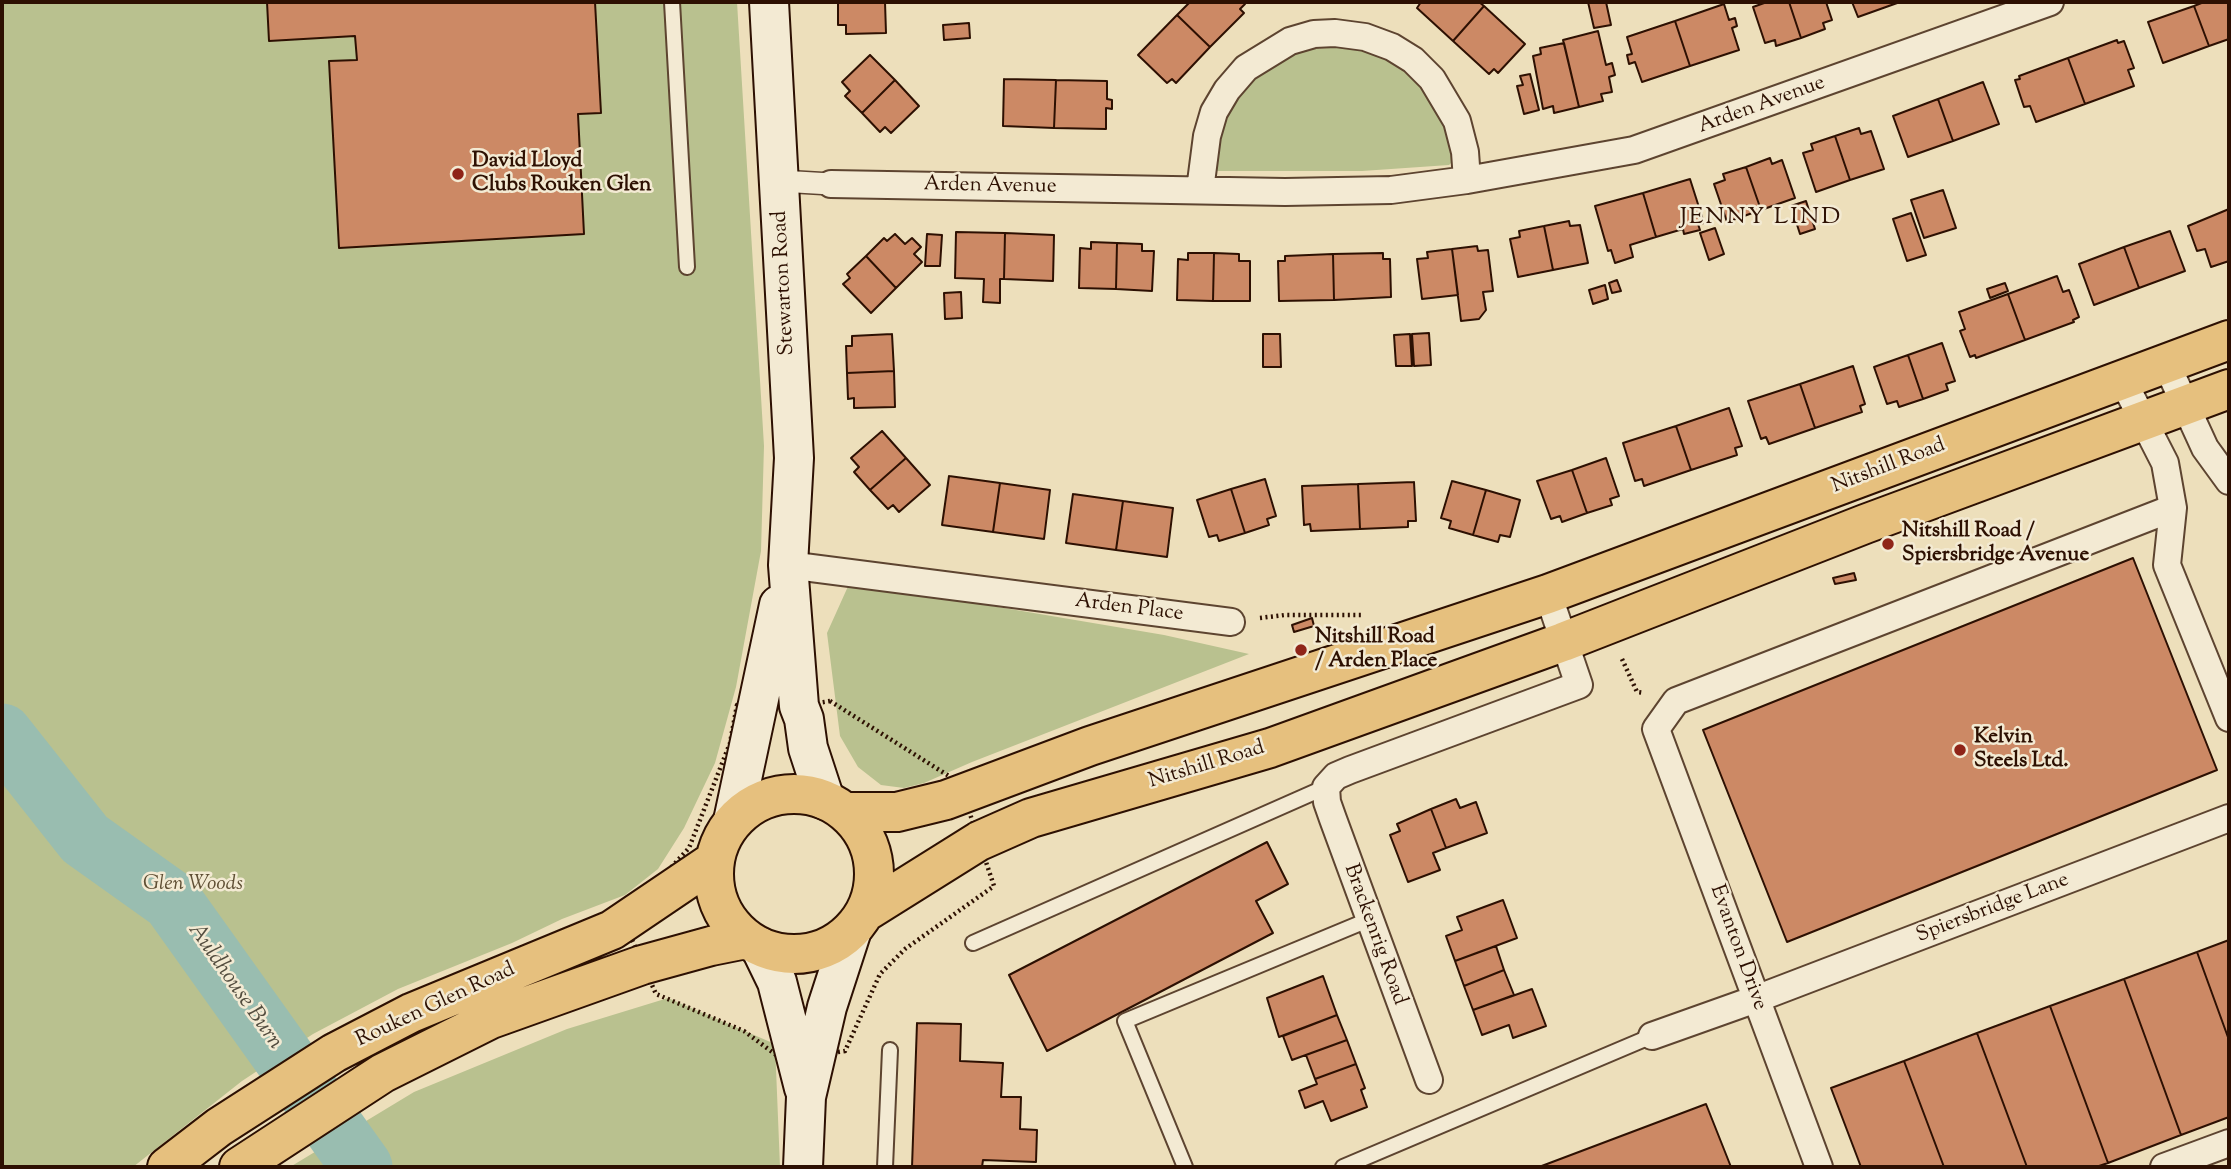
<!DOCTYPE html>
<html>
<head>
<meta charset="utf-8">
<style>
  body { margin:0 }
  #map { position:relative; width:2231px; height:1169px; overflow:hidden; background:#eddfbb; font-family:"Sorts Mill Goudy",serif }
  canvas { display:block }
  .frame { position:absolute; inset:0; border:4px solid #2d1002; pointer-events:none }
</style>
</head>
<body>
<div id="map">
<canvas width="2231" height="1169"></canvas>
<div class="frame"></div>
</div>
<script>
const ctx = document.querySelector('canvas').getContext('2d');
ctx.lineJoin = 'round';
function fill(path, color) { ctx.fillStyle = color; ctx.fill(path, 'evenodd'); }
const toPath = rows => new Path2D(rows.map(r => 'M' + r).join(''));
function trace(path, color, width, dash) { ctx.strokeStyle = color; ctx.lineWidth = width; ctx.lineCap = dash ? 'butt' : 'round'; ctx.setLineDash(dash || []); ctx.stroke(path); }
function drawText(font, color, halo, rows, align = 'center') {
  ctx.font = font + ' "Sorts Mill Goudy",serif'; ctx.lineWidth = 5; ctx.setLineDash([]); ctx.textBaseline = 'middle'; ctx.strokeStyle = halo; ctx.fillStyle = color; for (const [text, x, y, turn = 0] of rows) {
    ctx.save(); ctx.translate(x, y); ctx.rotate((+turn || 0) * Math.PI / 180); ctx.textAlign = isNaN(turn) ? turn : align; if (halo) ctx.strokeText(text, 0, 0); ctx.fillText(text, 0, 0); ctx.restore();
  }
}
const green = toPath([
  [2,2,737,2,764,446,761,551,736,687,715,763,684,828,658,869,625,895,562,919,512,943,398,989,313,1034,242,1081,133,1167,2,1167],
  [1346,47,1379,55,1409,71,1433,95,1449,125,1456,158,1449,165,1362,171,1214,171,1217,138,1231,107,1252,80,1280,60,1312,49],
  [850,582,1164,635,1249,654,972,762,924,783,904,788,881,785,858,767,840,736,827,633],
  [668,998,775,1044,780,1167,290,1167,414,1092,567,1029]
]);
const river = toPath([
  [2,734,85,839,172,901,362,1167]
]);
const building = toPath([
  [267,2,595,2,601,113,578,114,584,234,339,248,329,61,357,60,355,36,269,41,267,2],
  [838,2,885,2,886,33,846,34,846,25,838,25,838,2],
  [1190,2,1243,2,1245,4,1240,9,1244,13,1210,47,1177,15,1190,2],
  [1421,2,1479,2,1484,6,1453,41,1417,8,1421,2],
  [1588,2,1606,2,1611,25,1594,28,1588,2],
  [1767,2,1789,2,1801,38,1776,46,1775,40,1765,43,1753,7,1767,2],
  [1789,2,1826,2,1832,20,1823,23,1825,29,1801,38,1789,2],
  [1852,2,1900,2,1858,17,1852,2],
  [2204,2,2229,2,2229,39,2209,46,2194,6,2204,2],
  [1724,4,1729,20,1735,18,1737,26,1732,28,1739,50,1690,66,1675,21,1724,4],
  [1484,6,1525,44,1498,73,1494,69,1489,74,1453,41,1484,6],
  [2194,6,2209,46,2163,63,2148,22,2194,6],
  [1177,15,1210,47,1176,83,1172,79,1167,83,1138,55,1177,15],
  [1675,21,1690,66,1642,82,1635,62,1629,64,1627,55,1632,54,1627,37,1675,21],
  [969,23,970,38,944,40,943,25,969,23],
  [1598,31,1606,65,1612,63,1615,75,1609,77,1612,92,1601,94,1603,101,1579,107,1563,40,1598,31],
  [2117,40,2118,43,2124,41,2134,68,2128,70,2134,86,2085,104,2068,58,2117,40],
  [1564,43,1579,107,1554,113,1553,106,1543,109,1533,56,1541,54,1540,48,1564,43],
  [870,55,895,80,862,113,845,96,850,91,842,82,870,55],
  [2068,58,2085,104,2036,122,2030,106,2024,107,2015,80,2020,79,2019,76,2068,58],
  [1530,74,1539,110,1524,114,1517,86,1523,85,1520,76,1530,74],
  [1004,79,1056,80,1054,128,1003,126,1004,79],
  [895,80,919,106,891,133,885,127,880,132,862,113,895,80],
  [1056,80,1107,81,1107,99,1112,100,1112,109,1106,108,1106,129,1054,128,1056,80],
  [1983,82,1999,124,1953,141,1938,99,1983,82],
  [1938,99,1953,141,1908,157,1893,116,1938,99],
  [1859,128,1861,134,1871,131,1884,169,1850,180,1835,136,1859,128],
  [1835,136,1850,180,1816,192,1803,153,1813,150,1811,144,1835,136],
  [1770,158,1772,164,1782,160,1795,198,1761,210,1746,167,1770,158],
  [1746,167,1761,210,1727,222,1714,184,1725,180,1723,174,1746,167],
  [1690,179,1704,223,1698,224,1700,230,1684,234,1683,229,1656,237,1643,193,1690,179],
  [1943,190,1956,228,1924,238,1911,200,1943,190],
  [1643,193,1656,237,1630,245,1633,257,1615,263,1611,250,1608,251,1595,206,1643,193],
  [1806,201,1815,229,1800,234,1791,206,1806,201],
  [2229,209,2229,261,2211,267,2205,249,2197,251,2188,226,2229,209],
  [1911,213,1926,255,1907,261,1893,219,1911,213],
  [1569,221,1570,226,1580,225,1588,263,1553,270,1544,226,1569,221],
  [1544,226,1553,270,1518,277,1510,239,1520,237,1519,231,1544,226],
  [1715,228,1724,254,1709,260,1700,233,1715,228],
  [2170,231,2185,271,2139,288,2124,247,2170,231],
  [956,232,1005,233,1004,279,1000,279,1000,303,983,302,984,279,955,278,956,232],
  [1005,233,1054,235,1053,281,1004,279,1005,233],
  [895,234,905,244,912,238,921,247,914,254,922,262,896,288,866,256,884,238,887,241,895,234],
  [927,234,942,235,940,266,925,266,927,234],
  [1091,242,1117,243,1116,289,1079,288,1080,248,1091,249,1091,242],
  [1117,243,1142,244,1142,251,1154,251,1152,291,1116,289,1117,243],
  [1477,246,1478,251,1488,250,1493,291,1483,292,1486,310,1479,319,1461,321,1452,249,1477,246],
  [2124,247,2139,288,2094,305,2079,264,2124,247],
  [1452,249,1458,295,1422,299,1417,259,1428,258,1427,252,1452,249],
  [1188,253,1214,253,1213,301,1177,300,1178,259,1188,260,1188,253],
  [1214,253,1239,254,1239,261,1250,261,1250,301,1213,301,1214,253],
  [1383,253,1383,259,1390,259,1391,297,1334,300,1333,254,1383,253],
  [1333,254,1334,300,1279,301,1278,261,1285,261,1285,256,1333,254],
  [866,256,896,288,871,313,843,284,850,278,847,274,866,256],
  [2057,276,2063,292,2069,290,2079,317,2073,320,2074,322,2025,340,2008,294,2057,276],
  [1617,280,1621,291,1612,293,1609,283,1617,280],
  [2005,283,2008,291,1990,298,1987,289,2005,283],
  [1605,285,1608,299,1593,304,1589,290,1605,285],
  [961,292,962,318,945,319,944,293,961,292],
  [2008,294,2025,340,1976,358,1975,355,1970,357,1960,331,1965,329,1959,312,2008,294],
  [1429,333,1431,365,1414,366,1412,334,1429,333],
  [892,334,894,371,847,373,846,346,852,346,852,336,892,334],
  [1263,334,1280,334,1281,367,1263,367,1263,334],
  [1410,334,1412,366,1396,366,1394,335,1410,334],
  [1942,343,1955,381,1946,384,1948,390,1923,399,1908,355,1942,343],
  [1908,355,1923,399,1899,407,1897,401,1887,404,1874,367,1908,355],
  [1853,366,1865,404,1860,406,1862,412,1815,428,1800,384,1853,366],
  [894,371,895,407,854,408,854,398,848,399,847,373,894,371],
  [1800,384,1815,428,1769,444,1766,437,1761,439,1748,401,1800,384],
  [1729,408,1742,446,1735,448,1737,455,1691,470,1676,426,1729,408],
  [1676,426,1691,470,1644,486,1642,479,1635,481,1623,443,1676,426],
  [882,431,906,458,870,490,854,472,859,467,851,458,882,431],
  [906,458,930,485,899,512,893,505,888,509,870,490,906,458],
  [1606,458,1619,496,1610,499,1612,505,1587,513,1572,470,1606,458],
  [1572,470,1587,513,1562,522,1560,516,1551,519,1537,481,1572,470],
  [949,476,1000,483,993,532,942,525,949,476],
  [1265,479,1276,516,1267,519,1269,525,1245,533,1231,489,1265,479],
  [1452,481,1486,490,1473,535,1449,528,1451,521,1441,518,1452,481],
  [1414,482,1416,521,1408,521,1408,527,1360,529,1358,484,1414,482],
  [1000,483,1050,490,1044,539,993,532,1000,483],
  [1358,484,1360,529,1311,531,1310,524,1304,525,1302,486,1358,484],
  [1231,489,1245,533,1219,541,1217,535,1209,537,1197,500,1231,489],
  [1486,490,1520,500,1510,537,1500,535,1498,542,1473,535,1486,490],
  [1073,494,1123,501,1116,550,1066,543,1073,494],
  [1123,501,1173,508,1167,557,1116,550,1123,501],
  [2133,558,2217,770,1787,942,1703,730,2133,558],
  [1854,573,1856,580,1835,584,1833,578,1854,573],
  [1312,618,1314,626,1294,632,1292,625,1312,618],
  [1456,799,1460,808,1476,802,1487,833,1446,848,1431,809,1456,799],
  [1431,809,1446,848,1433,853,1440,870,1408,882,1390,835,1400,831,1397,824,1431,809],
  [1267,842,1288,884,1256,901,1273,933,1047,1051,1009,975,1267,842],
  [1503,900,1517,938,1455,961,1446,936,1462,930,1457,917,1503,900],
  [2229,940,2229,1040,2197,952,2229,940],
  [1496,946,1504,970,1464,986,1455,961,1496,946],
  [2197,952,2229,1040,2229,1117,2181,1135,2124,979,2197,952],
  [1504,970,1514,995,1473,1010,1464,986,1504,970],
  [1323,976,1337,1015,1279,1037,1267,998,1323,976],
  [2124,979,2181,1135,2108,1163,2050,1006,2124,979],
  [1532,989,1546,1026,1513,1038,1509,1025,1482,1035,1473,1010,1532,989],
  [2050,1006,2108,1163,2096,1167,2027,1167,1977,1033,2050,1006],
  [1337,1015,1347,1040,1292,1060,1283,1036,1337,1015],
  [917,1023,961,1024,960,1061,1003,1063,1001,1097,1021,1097,1020,1129,1037,1130,1036,1162,983,1160,982,1167,912,1167,917,1023],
  [1977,1033,2027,1167,1944,1167,1904,1061,1977,1033],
  [1347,1040,1356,1064,1315,1079,1306,1055,1347,1040],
  [1904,1061,1944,1167,1861,1167,1831,1088,1904,1061],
  [1356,1064,1365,1088,1361,1090,1367,1107,1331,1121,1323,1101,1305,1108,1299,1091,1317,1084,1315,1079,1356,1064],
  [1706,1104,1731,1167,1539,1167,1706,1104]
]);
const path = toPath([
  [1260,618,1285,615,1363,615],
  [1622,659,1637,692,1644,693],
  [830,701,952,778,963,793,994,886,905,949,880,974,845,1051,783,1060,744,1031,656,994,621,915,654,886,689,848,730,743,737,705,756,709,799,706,830,701]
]);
const service = toPath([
  [672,2,687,267],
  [973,943,1326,787],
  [885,1167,890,1050],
  [1185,1167,1125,1021,1368,920],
  [1343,1167,1652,1036]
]);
const pedestrian = toPath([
  [780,181,831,184]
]);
const minor = toPath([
  [831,184,1285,192,1391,190,1467,180,1634,150,2050,2],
  [1200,190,1207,136,1214,112,1227,90,1246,68,1290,41,1314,34,1335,33,1365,37,1392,47,1413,60,1432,79,1457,121,1465,152,1467,180],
  [2166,363,2205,448,2229,481],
  [2122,379,2165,463,2173,508,2167,565,2229,718],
  [788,565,1231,622],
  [1652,1036,1756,999,2229,818],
  [1429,1080,1333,819,1327,802,1326,787,1336,776,1350,770,1579,685,1548,594],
  [1819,1167,1656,729,1676,701,2173,508],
  [2164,1167,2229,1143]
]);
const secondary = toPath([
  [769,2,794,458,788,565,799,706,804,719,808,748,825,800],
  [733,821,779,605],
  [760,947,777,982,804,1088],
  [803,1167,806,1097,827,1007,852,930]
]);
const primary = toPath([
  '714 874a80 80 0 1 1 160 0a80 80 0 1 1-160 0Z',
  [846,812,897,812,946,800,1090,746,1548,594,2229,340],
  [864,913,979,841,1031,818,1270,748,1563,642,1865,524,2229,389],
  [167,1167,219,1127,334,1053,411,1013,612,930,714,861],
  [239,1167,383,1073,491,1019,642,965,711,946,746,939]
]);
const markers = [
  [458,174,7,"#8f2418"],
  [1888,544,7,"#8f2418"],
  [1301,650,7,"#8f2418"],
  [1960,750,7,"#8f2418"]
];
const streetNames = [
  ["Arden Avenue",1762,106,-20],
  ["Arden Avenue",990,187,1],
  ["Stewarton Road",785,283,-93],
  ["Nitshill Road",1889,467,-21],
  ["Arden Place",1129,609,7],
  ["Nitshill Road",1207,766,-17],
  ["Spiersbridge Lane",1993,909,-21],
  ["Brackenrig Road",1374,935,70],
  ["Evanton Drive",1737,948,70],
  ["Rouken Glen Road",436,1006,-25]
];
const poiNames = [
  ["David Lloyd",472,162],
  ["Clubs Rouken Glen",472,186],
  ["Nitshill Road /",1902,532],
  ["Spiersbridge Avenue",1902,556],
  ["Nitshill Road",1315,638],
  ["/ Arden Place",1315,662],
  ["Kelvin",1974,738],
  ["Steels Ltd.",1974,762]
];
const parkNames = [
  ["Glen Woods",193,885]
];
const waterNames = [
  ["Auldhouse Burn",234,987,55]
];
const quarterNames = [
  ["JENNY LIND",1761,219]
];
fill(green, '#b9c18f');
trace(river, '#99bdb0', 61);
fill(building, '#cc8965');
trace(building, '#2d1002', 2);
trace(service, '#5d4430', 18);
trace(pedestrian, '#5d4430', 24);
trace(minor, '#5d4430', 30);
trace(secondary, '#2d1002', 42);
trace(primary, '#2d1002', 42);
trace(path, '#2d1002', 4.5, [2, 3.5]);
trace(service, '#f3ead3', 14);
trace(pedestrian, '#f3ead3', 21);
trace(minor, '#f3ead3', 26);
trace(secondary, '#f3ead3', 38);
trace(primary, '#e6c07e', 38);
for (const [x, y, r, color] of markers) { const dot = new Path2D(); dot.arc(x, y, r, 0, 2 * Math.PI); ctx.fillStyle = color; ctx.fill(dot); trace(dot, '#f3ead3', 2.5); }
drawText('21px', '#2d1002', '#f3ead3', streetNames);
drawText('bold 21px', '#2d1002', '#f3ead3', poiNames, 'left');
drawText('italic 21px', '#5e4e33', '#f3ead3', parkNames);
drawText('italic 23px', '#534d3f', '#f3ead3', waterNames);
ctx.letterSpacing = '2px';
drawText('24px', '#2d1002', '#f3ead3', quarterNames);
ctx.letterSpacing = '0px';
</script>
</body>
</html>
